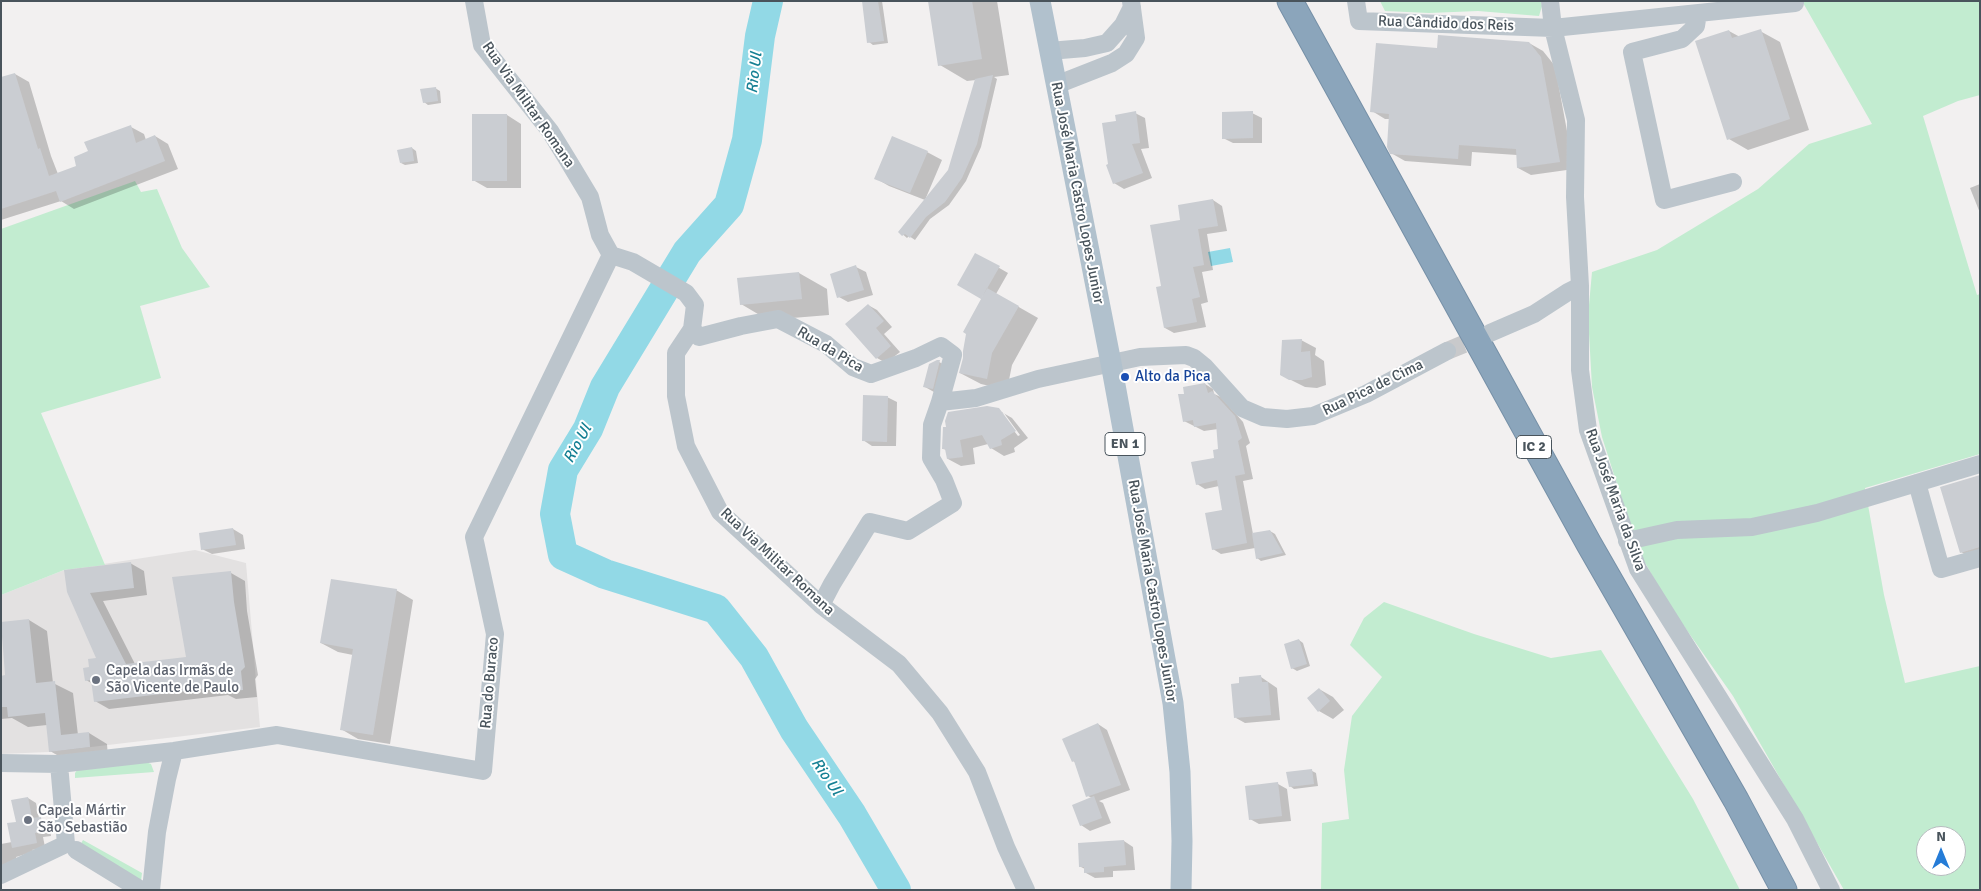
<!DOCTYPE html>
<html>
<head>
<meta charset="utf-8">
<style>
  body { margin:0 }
  #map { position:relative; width:1981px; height:891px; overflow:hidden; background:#f2f0f0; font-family:Signika,sans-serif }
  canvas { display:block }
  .frame { position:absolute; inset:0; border:2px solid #49545c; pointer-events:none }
  .north { position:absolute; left:1916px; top:826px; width:50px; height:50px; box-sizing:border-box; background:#fff; border:1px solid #b6bbbe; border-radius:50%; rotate:0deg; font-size:14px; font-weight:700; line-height:20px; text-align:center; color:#49545c }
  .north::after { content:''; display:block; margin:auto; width:18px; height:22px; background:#257cd7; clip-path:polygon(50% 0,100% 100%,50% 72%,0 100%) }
</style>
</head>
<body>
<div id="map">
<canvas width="1981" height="891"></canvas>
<div class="frame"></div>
<div class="north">N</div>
</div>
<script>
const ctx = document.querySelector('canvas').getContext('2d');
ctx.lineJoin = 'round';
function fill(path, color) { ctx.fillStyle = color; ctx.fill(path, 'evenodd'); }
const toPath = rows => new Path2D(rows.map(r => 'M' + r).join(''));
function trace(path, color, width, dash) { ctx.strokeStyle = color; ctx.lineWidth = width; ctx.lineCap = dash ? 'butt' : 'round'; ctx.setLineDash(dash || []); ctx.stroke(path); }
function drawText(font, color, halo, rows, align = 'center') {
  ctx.font = font + ' Signika,sans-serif'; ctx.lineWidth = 4; ctx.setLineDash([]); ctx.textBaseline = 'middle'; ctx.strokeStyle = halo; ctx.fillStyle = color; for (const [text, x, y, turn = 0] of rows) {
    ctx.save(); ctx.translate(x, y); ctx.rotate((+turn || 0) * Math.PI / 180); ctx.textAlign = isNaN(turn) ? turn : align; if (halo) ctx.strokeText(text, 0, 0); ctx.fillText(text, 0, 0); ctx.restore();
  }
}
const education = toPath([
  [195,550,246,563,260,727,49,752,1,754,1,595,64,570]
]);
const green = toPath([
  [1380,1,1541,1,1542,6,1539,16,1478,11,1429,13,1385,11],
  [1802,1,1980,1,1980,95,1958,101,1923,116,1977,295,1980,294,1980,454,1865,488,1884,595,1905,683,1980,666,1980,890,1844,890,1733,696,1667,602,1638,550,1602,437,1592,387,1588,316,1592,272,1657,250,1758,189,1809,144,1872,124],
  [1926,836,1956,836,1956,866,1926,866],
  [135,181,141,192,157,189,182,248,210,287,140,306,161,378,41,413,105,565,64,570,1,595,1,229],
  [1384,602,1474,634,1551,658,1601,650,1693,799,1740,890,1321,890,1322,823,1349,819,1344,770,1352,716,1382,677,1350,645,1364,618],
  [143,761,151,764,154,772,75,778,75,773,78,769],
  [83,840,142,873,141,881,79,847]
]);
const water = toPath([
  [1230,248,1233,262,1211,266,1208,252]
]);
const shadow = toPath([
  [863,1,882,1,888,43,873,45,869,42],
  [929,1,997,1,1009,75,994,77,997,79,981,147,966,181,949,205,930,219,915,240,909,236,907,238,900,232,925,200,889,186,875,178,927,152,942,160,925,200,949,171,976,80,967,81,940,65],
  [1729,31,1740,37,1760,31,1780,42,1809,130,1748,150,1729,139],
  [1529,43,1543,51,1555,66,1574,169,1531,175,1518,168,1517,155,1472,152,1471,166,1405,161,1391,153,1390,119,1385,119,1372,111,1438,50],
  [15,74,29,82,51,156,58,174,77,167,90,151,131,127,144,134,146,140,155,136,168,144,178,169,74,209,61,201,1,220,1,79],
  [435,88,440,91,441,103,428,105,424,102],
  [1135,113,1145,118,1149,148,1141,149,1152,178,1124,189,1114,183,1109,165,1117,122],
  [1252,113,1262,118,1262,143,1233,143,1223,138],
  [507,115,521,124,521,188,487,188,473,180],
  [412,148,416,151,418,163,405,165,401,163],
  [1980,184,1980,213,1970,188],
  [1213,200,1222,206,1227,231,1207,234,1213,270,1202,272,1208,302,1201,304,1206,327,1174,333,1165,328,1163,287],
  [975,254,1008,273,996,294,1038,318,1012,365,1007,390,981,384,960,373,983,299],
  [856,267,866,272,873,295,848,302,839,297],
  [799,273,827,289,829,315,768,320,741,304,739,279],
  [868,305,877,310,892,327,884,334,900,352,886,363,877,358],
  [1301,340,1316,348,1315,355,1324,361,1326,385,1317,388,1305,387,1281,375],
  [937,361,949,367,934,392,925,387],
  [1205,384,1213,389,1214,394,1221,397,1243,422,1250,443,1246,446,1253,479,1243,481,1253,534,1270,531,1275,534,1286,555,1261,561,1257,558,1255,548,1221,554,1213,549,1223,511,1219,486,1205,489,1197,484,1216,459,1219,450,1218,429,1204,431,1184,421,1185,395],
  [887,397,897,402,896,446,872,446,863,440],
  [998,410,1012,418,1028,438,1014,448,1015,452,1004,456,991,448,988,444,973,448,975,464,961,466,948,459,947,450,943,449],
  [1000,413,1004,413,1020,435,1018,436],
  [1980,476,1980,559,1975,560,1961,552],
  [233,529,243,535,245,549,212,554,202,549],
  [130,563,144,571,147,595,103,601,135,664,187,658,231,573,245,581,247,611,258,675,255,679,257,697,236,699,228,695,109,709,95,701,93,684,86,680,90,668,98,659,68,591],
  [396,590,413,600,390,744,358,739,341,729,353,655,338,652,321,643],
  [29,620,47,631,53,683,73,693,78,735,89,733,107,744,108,757,69,762,50,751,47,725,28,727,12,718,1,719,1,677,7,677,1,623],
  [1299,640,1303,643,1310,666,1297,671,1292,668],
  [1261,677,1277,688,1280,720,1245,723,1236,718],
  [1319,689,1333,697,1344,710,1333,719,1319,711],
  [1098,724,1107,730,1130,790,1099,801,1103,803,1111,823,1090,831,1081,825,1092,798,1088,796,1076,763,1073,761],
  [1312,771,1316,773,1318,786,1294,789,1290,786],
  [1278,784,1287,789,1291,821,1259,824,1250,819],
  [28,798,36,803,39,818,49,823,51,836,43,837,45,847,32,850,33,852,16,857,18,864,1,866,1,844,12,842,17,823],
  [1124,841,1133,847,1135,870,1113,871,1113,877,1095,878,1086,873,1085,869,1081,867]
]);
const river = toPath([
  [768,1,760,36,747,140,729,205,687,252,605,387,588,429,563,470,555,514,563,555,605,574,716,609,754,657,794,729,852,815,896,890]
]);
const building = toPath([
  [862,1,878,1,884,41,867,43],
  [928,1,972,1,982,59,938,66],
  [1761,29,1790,119,1727,140,1695,41,1729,30,1732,38],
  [1438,35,1529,42,1541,57,1560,162,1517,168,1516,149,1459,145,1458,159,1390,154,1387,147,1389,114,1370,112,1376,43,1437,48],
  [15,73,38,149,40,148,49,176,76,166,74,157,88,151,84,142,131,125,136,143,155,135,165,161,60,202,56,191,1,209,1,77],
  [993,75,977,144,962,178,945,202,926,217,910,238,905,234,902,236,898,232,948,170,975,79],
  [436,87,438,101,423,103,420,89],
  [1136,111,1140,143,1132,144,1143,173,1113,184,1106,165,1108,164,1102,123,1116,121,1115,115],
  [1253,111,1253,138,1222,139,1222,112],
  [472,114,507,114,507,181,472,181],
  [892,136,928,151,910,193,874,179],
  [412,147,414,161,400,163,397,150],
  [1213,199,1218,226,1198,229,1204,265,1193,267,1200,297,1192,299,1197,322,1164,328,1156,287,1161,286,1150,225,1180,220,1178,205],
  [975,253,1000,266,981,299,957,285],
  [856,265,864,290,837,298,830,274],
  [799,272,802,299,740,305,737,278],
  [987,288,1019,306,992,353,987,379,959,373,963,358,963,351,966,334,963,332],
  [868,304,884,321,876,328,891,346,876,359,845,324],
  [1302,339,1301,352,1310,351,1312,377,1302,380,1289,380,1280,375,1282,340],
  [937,360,940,360,933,389,923,387,929,364],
  [1205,383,1208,393,1212,391,1235,416,1242,438,1238,441,1245,474,1235,476,1247,543,1212,550,1205,513,1222,510,1217,480,1196,485,1191,462,1214,458,1213,450,1218,449,1216,423,1194,427,1193,420,1183,422,1178,394,1184,394,1183,387],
  [863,395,888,396,887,442,862,441],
  [987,406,999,408,1016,431,1001,440,1002,445,990,449,982,435,960,440,963,457,947,459,945,449,942,449,943,427,946,427,945,421,948,412],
  [1980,475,1980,547,1960,553,1940,487],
  [233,528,236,545,201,550,199,533],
  [1270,530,1283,553,1256,559,1252,533],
  [131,562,134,588,90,593,126,664,186,657,172,577,231,571,234,602,245,667,241,671,243,690,221,692,220,687,94,702,91,680,85,681,83,668,89,667,88,659,96,658,67,592,64,570],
  [331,579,397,589,373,735,340,730,353,649,320,643],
  [29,619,36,683,55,681,61,735,89,732,90,747,49,752,45,713,8,717,7,707,1,707,1,676,5,675,1,622],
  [1299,639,1307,664,1291,669,1284,644],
  [1261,675,1262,682,1268,682,1271,715,1234,718,1231,684,1239,683,1239,677],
  [1319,688,1330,701,1318,712,1307,698],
  [1098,723,1121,785,1086,797,1074,761,1072,762,1062,739],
  [1312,769,1314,784,1289,787,1286,772],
  [1278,782,1282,816,1249,820,1245,786],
  [1094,796,1102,818,1080,826,1072,805],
  [28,797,32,818,41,817,43,832,35,833,37,843,12,848,7,823,16,822,11,800],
  [1124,840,1126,865,1104,867,1104,872,1084,873,1084,867,1079,867,1078,843]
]);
const minorTunnel = toPath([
  [1447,351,1486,335]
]);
const minor = toPath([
  [474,1,482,45,550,131,569,162,590,197,600,235,611,255,633,262,686,293,695,305,692,329,676,353,676,396,686,446,720,512,821,605,899,664,940,713,977,772,1006,847,1026,890],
  [1356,1,1359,21,1553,28,1795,3],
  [1550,1,1553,28,1576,120,1575,197,1580,286,1580,370,1588,430,1638,569,1795,819,1831,890],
  [1698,13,1696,26,1682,39,1632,52,1664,200,1733,182],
  [1049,51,1085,48,1107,43,1123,25,1132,7],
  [1056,85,1112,63,1126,54,1136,38,1131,1],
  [692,329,699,337,741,326,778,319,826,344,853,367,871,374,916,358,941,346,953,355,940,402,976,398,1038,379,1140,357,1186,355,1194,358,1205,367,1242,408,1263,417,1287,419,1313,416,1366,394,1447,351],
  [1490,333,1534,314,1568,292,1580,286],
  [1917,483,1941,569,1980,558],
  [1627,541,1677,530,1752,527,1817,513,1980,464],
  [821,605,832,584,870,522,908,531,953,503,944,480,931,458,932,425,940,402],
  [1,763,59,764,174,751,277,735,483,771,495,634,474,537,611,255],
  [76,850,141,890],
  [1,875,66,844,59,764],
  [151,890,157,832,167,779,174,751]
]);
const major = toPath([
  [1040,1,1111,363,1173,703,1180,772,1182,841,1181,890]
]);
const highway = toPath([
  [1290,1,1589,544,1736,800,1784,890]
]);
const markers = [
  [1125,377,5,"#1a4fb4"],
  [96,680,5,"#6b7280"],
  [28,820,5,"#6b7280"]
];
const shields = [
  [1125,444,40],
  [1534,447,35]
];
const shieldNames = [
  ["EN 1",1125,444],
  ["IC 2",1534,447]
];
const streetNames = [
  ["Rua Cândido dos Reis",1446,24,2],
  ["Rua Via Militar Romana",528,105,55],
  ["Rua José Maria Castro Lopes Junior",1077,193,79],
  ["Rua da Pica",830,350,31],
  ["Rua Pica de Cima",1373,388,-26],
  ["Rua José Maria da Silva",1615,500,70],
  ["Rua Via Militar Romana",777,562,43],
  ["Rua José Maria Castro Lopes Junior",1152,591,80],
  ["Rua do Buraco",490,683,-85]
];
const transitNames = [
  ["Alto da Pica",1135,377]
];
const worshipNames = [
  ["Capela das Irmãs de",106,671],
  ["São Vicente de Paulo",106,688],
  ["Capela Mártir",38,811],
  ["São Sebastião",38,828]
];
const waterNames = [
  ["Rio Ul",755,73,-83],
  ["Rio Ul",578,444,-61],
  ["Rio Ul",826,777,56]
];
fill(education, '#e3e1e1');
fill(green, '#c2ecd0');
fill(water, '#92d9e6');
fill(shadow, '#0003');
trace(river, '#92d9e6', 30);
fill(building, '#cacdd2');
trace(minorTunnel, '#c8c9cb', 18, [18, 9]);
trace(highway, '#7690a7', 27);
trace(minor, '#bcc5cc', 18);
trace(major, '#b1c1cd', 21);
trace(highway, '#8ba5bb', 25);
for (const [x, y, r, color] of markers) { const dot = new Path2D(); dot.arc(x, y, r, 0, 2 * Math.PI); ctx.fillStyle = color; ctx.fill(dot); trace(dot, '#fff', 2); }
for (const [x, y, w] of shields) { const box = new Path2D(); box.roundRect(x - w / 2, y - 11.5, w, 23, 4); ctx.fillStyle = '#fff'; ctx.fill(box); trace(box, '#49545c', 1); }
drawText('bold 14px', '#49545c', null, shieldNames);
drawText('15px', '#49545c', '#fff', streetNames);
drawText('15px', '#164399', '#fff', transitNames, 'left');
drawText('15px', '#5b616d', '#fff', worshipNames, 'left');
drawText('italic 16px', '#168094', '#fff', waterNames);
</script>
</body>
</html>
